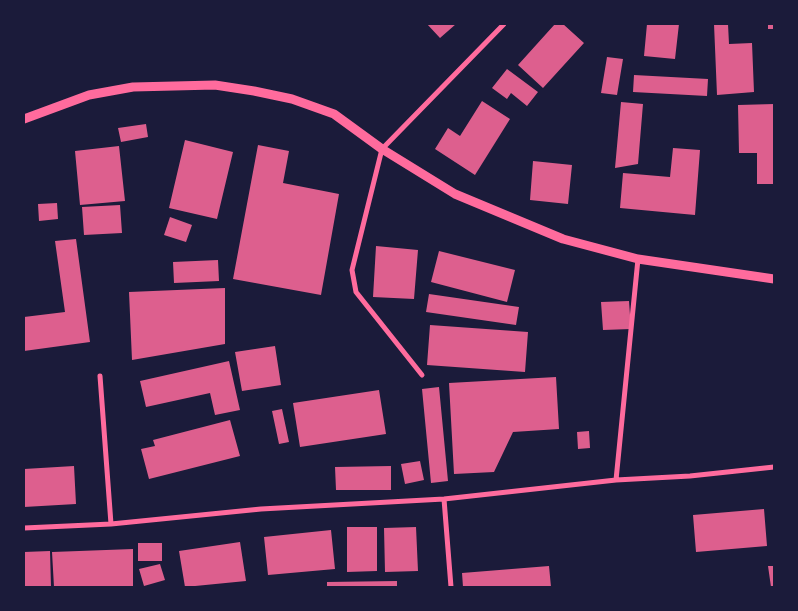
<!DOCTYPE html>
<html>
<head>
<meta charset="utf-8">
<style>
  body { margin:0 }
  #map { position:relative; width:798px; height:611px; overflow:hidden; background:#1b1b3a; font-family:"Varela Round",sans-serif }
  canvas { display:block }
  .frame { position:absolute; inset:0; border:25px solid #1b1b3a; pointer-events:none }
</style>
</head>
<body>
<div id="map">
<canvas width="798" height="611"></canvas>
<div class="frame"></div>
</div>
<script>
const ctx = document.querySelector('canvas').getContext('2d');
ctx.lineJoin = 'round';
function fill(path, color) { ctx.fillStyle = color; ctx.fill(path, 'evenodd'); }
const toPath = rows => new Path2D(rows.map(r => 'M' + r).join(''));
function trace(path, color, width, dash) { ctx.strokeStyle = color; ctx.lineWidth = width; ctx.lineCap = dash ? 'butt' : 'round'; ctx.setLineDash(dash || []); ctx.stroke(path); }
const building = toPath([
  [427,24,456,24,440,38],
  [555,24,563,24,584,43,543,88,518,65],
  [647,24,679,24,675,59,644,56],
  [714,24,728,24,729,44,752,43,754,92,717,95],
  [768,24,774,24,774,29,768,29],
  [607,57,623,59,617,95,601,93],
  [507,69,538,92,527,106,511,93,507,99,492,88],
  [634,75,708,79,707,96,633,92],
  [482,101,510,119,475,175,435,149,448,128,460,136],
  [621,102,643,104,638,164,615,168],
  [774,104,774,184,757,184,757,153,739,153,738,105],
  [146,124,148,137,121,142,118,128],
  [185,140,233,152,217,219,169,208],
  [258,145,289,151,283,183,339,194,321,295,233,279],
  [119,146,125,201,80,205,75,151],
  [673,148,700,150,695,215,620,208,623,173,670,177],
  [533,161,572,165,568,204,530,200],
  [57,203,58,219,39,221,38,204],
  [120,205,122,233,84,235,82,207],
  [170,217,192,225,186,242,164,235],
  [76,239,90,342,24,351,24,317,65,312,55,241],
  [376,246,418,250,414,299,373,297],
  [439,251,515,270,507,302,431,282],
  [218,260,219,281,174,283,173,262],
  [225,288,225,344,132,360,129,292],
  [429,294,519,307,516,325,426,312],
  [629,301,631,329,603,330,601,302],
  [430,325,528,332,525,372,427,365],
  [275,346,281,385,242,391,235,352],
  [229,361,240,410,215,415,210,393,146,407,140,381],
  [556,377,559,429,513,432,494,472,454,474,449,383],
  [439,387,448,481,431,483,422,389],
  [379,390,386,434,300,447,293,403],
  [282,409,289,442,279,444,272,411],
  [230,420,240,456,149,479,141,449,155,446,153,440],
  [589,431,590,448,578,449,577,432],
  [420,461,424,480,405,484,401,464],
  [74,466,76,504,24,507,24,469],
  [391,466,391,490,336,490,335,467],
  [764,509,767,546,696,552,693,515],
  [347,527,377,527,377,571,347,572],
  [416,527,418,571,385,572,384,528],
  [331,530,335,569,268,575,264,537],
  [240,542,246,581,185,587,179,551],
  [138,543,162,543,162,561,138,561],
  [133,549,133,587,54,587,52,552],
  [50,551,51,587,24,587,24,552],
  [160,564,165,580,144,586,139,569],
  [549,566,551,587,463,587,462,573],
  [768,566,774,566,774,587,771,587],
  [397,581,397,587,327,587,327,582]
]);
const minor = toPath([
  [422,375,356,292,352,270,382,149,504,24],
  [100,376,111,524],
  [616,480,638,259],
  [444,499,451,587],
  [24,528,111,524,261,509,444,499,616,480,690,476,774,467]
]);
const tertiary = toPath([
  [24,119,89,95,133,87,215,85,254,91,292,99,334,114,382,149,455,194,563,239,638,259,774,279]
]);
fill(building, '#dd5f8e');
trace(minor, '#ff6b9d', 5);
trace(tertiary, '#ff6b9d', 9);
</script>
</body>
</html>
